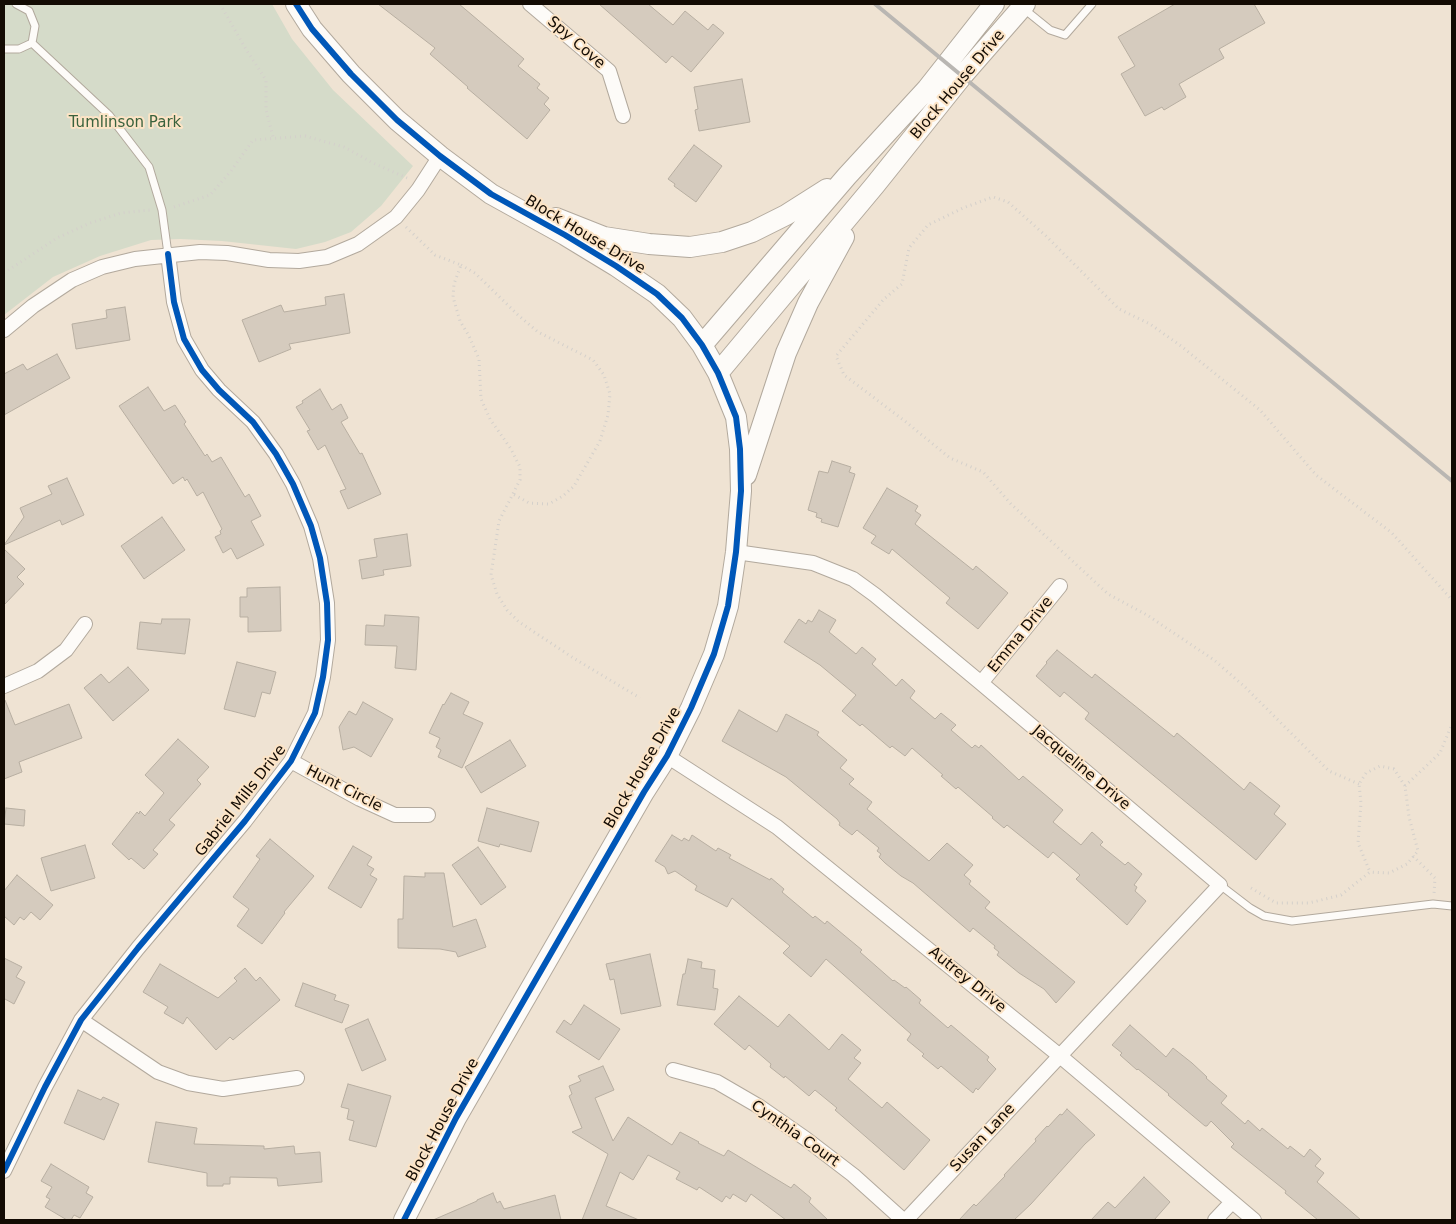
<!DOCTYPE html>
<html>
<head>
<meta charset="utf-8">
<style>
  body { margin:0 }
  #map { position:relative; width:1456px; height:1224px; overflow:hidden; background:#efe3d3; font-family:"DejaVu Sans",sans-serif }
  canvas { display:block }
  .frame { position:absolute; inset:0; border:5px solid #130b03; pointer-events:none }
</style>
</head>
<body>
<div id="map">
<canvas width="1456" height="1224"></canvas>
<div class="frame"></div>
</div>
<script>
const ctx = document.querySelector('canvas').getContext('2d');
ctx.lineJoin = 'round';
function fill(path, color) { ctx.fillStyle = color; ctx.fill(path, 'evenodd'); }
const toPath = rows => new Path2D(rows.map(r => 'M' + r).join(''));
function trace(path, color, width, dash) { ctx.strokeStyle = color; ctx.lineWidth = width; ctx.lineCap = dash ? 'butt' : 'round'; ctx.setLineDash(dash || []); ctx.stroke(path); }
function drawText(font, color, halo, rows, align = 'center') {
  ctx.font = font + ' "DejaVu Sans",sans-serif'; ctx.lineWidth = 4; ctx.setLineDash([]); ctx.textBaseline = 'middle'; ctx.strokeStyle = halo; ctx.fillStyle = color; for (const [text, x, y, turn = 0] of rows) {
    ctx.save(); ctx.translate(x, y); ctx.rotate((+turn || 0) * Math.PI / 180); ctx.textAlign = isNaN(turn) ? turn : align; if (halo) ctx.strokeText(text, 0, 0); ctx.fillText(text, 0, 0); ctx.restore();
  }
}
const green = toPath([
  [4,4,272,4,292,39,333,90,413,166,381,206,351,232,325,242,296,249,222,241,180,239,151,240,100,256,53,277,4,315]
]);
const building = toPath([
  [378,4,459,4,524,59,518,66,540,84,537,88,549,98,544,104,550,110,527,139,467,88,468,87,430,54,435,48,378,4],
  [599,4,648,4,673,25,685,11,708,30,713,24,724,33,691,72,672,56,666,63,599,4],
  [1175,4,1254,4,1265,23,1219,49,1224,58,1179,84,1186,97,1164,110,1162,107,1145,116,1121,74,1135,66,1118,37,1175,4],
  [742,79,750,122,699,131,695,110,698,109,694,87,742,79],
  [694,145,722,166,696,202,674,186,675,184,668,179,694,145],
  [344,294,350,333,289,344,291,349,259,362,242,320,281,305,284,312,326,305,325,297,344,294],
  [125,307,130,340,76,349,72,324,107,318,106,310,125,307],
  [57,354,70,378,4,415,4,374,23,364,27,370,57,354],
  [148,387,164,411,175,405,186,422,184,424,205,456,207,454,212,462,221,457,245,497,249,494,261,516,251,521,264,545,237,559,231,548,223,553,215,537,221,534,220,531,222,529,203,492,197,496,187,479,185,481,183,477,173,484,119,406,148,387],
  [320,389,332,410,341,404,348,418,341,422,360,454,362,453,381,494,348,509,340,491,346,489,325,445,318,450,307,431,310,430,296,407,303,403,302,401,320,389],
  [832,461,851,467,849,472,855,474,838,527,821,522,822,519,816,517,817,513,808,510,819,471,828,473,832,461],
  [67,478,84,515,62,525,60,520,4,545,24,517,20,508,52,494,48,486,67,478],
  [887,488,918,506,915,511,921,515,915,524,973,570,976,566,1008,593,978,629,946,603,950,598,892,549,889,554,871,543,876,536,863,528,887,488],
  [162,517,185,550,144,579,121,546,162,517],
  [407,534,411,566,383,570,384,575,362,579,359,560,377,557,374,539,407,534],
  [4,549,25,569,17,577,24,584,4,605,4,549],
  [280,587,281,631,248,632,248,617,240,617,240,597,247,597,247,588,280,587],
  [819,610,836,620,829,632,856,654,862,647,876,659,872,664,896,686,902,679,915,691,910,698,935,719,941,713,956,725,951,730,972,748,975,745,979,748,981,745,1019,780,1023,776,1063,810,1053,822,1081,845,1092,832,1103,842,1100,845,1125,865,1128,862,1142,874,1134,885,1137,887,1135,891,1146,901,1127,925,1076,879,1080,875,1053,852,1048,858,1007,825,1004,828,992,818,993,817,958,787,956,789,941,776,943,775,912,748,905,756,892,746,890,748,862,724,860,726,842,711,856,695,820,665,784,642,799,619,806,624,808,620,812,622,819,610],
  [385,615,419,617,416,670,395,668,397,646,365,645,366,625,384,626,385,615],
  [162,619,190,619,185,654,137,649,140,622,161,624,162,619],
  [1057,650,1092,678,1095,674,1174,737,1177,733,1244,790,1250,782,1280,806,1274,814,1286,824,1256,860,1085,719,1089,713,1064,692,1060,697,1036,676,1047,663,1046,662,1057,650],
  [237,662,276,672,270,694,262,692,255,717,224,709,237,662],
  [128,667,149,690,113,721,84,688,101,674,109,683,128,667],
  [451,693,469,702,463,714,483,723,462,768,438,757,441,750,436,747,440,738,429,733,443,704,444,705,451,693],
  [4,700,5,700,15,725,69,704,82,738,19,762,22,772,4,779,4,700],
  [363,702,393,719,371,757,354,747,343,750,339,727,349,711,356,715,363,702],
  [739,710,777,732,786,714,819,732,817,735,847,760,840,768,854,779,849,784,872,802,867,809,929,861,947,843,973,865,964,875,971,881,969,884,990,902,985,908,1075,982,1056,1003,1044,989,1019,973,997,955,999,952,994,948,995,946,973,928,970,932,913,883,901,876,885,863,879,857,881,854,877,851,879,848,857,830,852,835,839,825,840,823,837,819,786,777,722,741,739,710],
  [178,739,209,767,197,780,201,784,169,820,175,825,153,850,158,854,144,869,131,858,129,860,112,844,137,812,139,814,140,811,145,816,164,793,145,775,178,739],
  [510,740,526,766,481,793,465,767,510,740],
  [6,808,25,810,24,826,4,824,6,808],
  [487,808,539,822,531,852,500,844,499,847,478,841,487,808],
  [672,835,682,841,684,838,689,841,692,835,716,851,718,848,731,855,729,858,770,880,771,878,784,889,782,892,813,918,815,916,825,924,827,921,862,950,860,952,893,981,894,980,905,988,906,987,921,1000,919,1003,948,1028,951,1025,989,1057,987,1060,996,1069,978,1090,976,1088,973,1093,941,1066,938,1069,922,1056,924,1054,907,1040,911,1034,826,959,811,977,783,953,790,946,732,898,727,907,695,890,697,886,675,871,668,874,665,867,655,861,672,835],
  [270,839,314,876,284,912,285,913,262,944,237,926,249,909,233,897,260,859,256,856,270,839],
  [85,845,95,878,51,891,41,858,85,845],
  [353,846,372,857,367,865,374,869,370,875,377,879,361,908,328,888,353,846],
  [478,847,506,887,481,905,452,865,478,847],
  [425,873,444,873,453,927,476,919,486,947,458,957,456,952,440,949,398,948,398,919,403,919,404,876,425,877,425,873],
  [17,875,53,905,40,920,31,912,24,920,20,917,14,925,4,916,4,891,17,875],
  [650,954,661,1006,621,1014,614,979,610,980,606,964,650,954],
  [4,958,22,967,16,977,25,982,14,1004,5,999,4,1002,4,958],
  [688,959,702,962,701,968,715,970,713,988,718,989,715,1010,677,1005,683,974,685,974,688,959],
  [160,964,218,998,237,981,234,978,245,968,256,981,260,977,280,1000,233,1040,230,1037,216,1050,187,1017,183,1024,164,1013,168,1007,143,992,160,964],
  [303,983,336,995,334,1000,349,1005,342,1023,295,1006,303,983],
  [739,996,778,1027,789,1014,829,1050,842,1034,861,1050,854,1058,861,1063,848,1079,882,1108,887,1102,930,1140,904,1170,835,1110,837,1108,815,1090,809,1096,785,1076,784,1078,770,1067,771,1064,749,1045,745,1050,714,1024,739,996],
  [584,1005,620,1029,599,1060,556,1032,564,1020,571,1025,584,1005],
  [368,1019,386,1060,362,1071,345,1029,368,1019],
  [1130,1025,1166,1057,1173,1048,1192,1063,1207,1077,1206,1078,1227,1096,1221,1103,1245,1124,1248,1120,1260,1131,1262,1128,1288,1149,1290,1146,1304,1157,1310,1149,1321,1159,1315,1166,1324,1173,1317,1182,1361,1220,1318,1220,1285,1193,1286,1191,1231,1147,1234,1144,1211,1121,1207,1126,1205,1126,1168,1095,1169,1094,1138,1069,1137,1070,1120,1055,1122,1053,1112,1045,1130,1025],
  [603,1066,614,1090,595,1098,613,1141,628,1117,672,1145,680,1132,699,1142,698,1143,724,1156,728,1150,791,1188,794,1184,811,1198,809,1202,828,1220,786,1220,751,1194,746,1202,733,1194,730,1199,726,1196,722,1202,699,1187,697,1190,676,1179,680,1172,648,1155,633,1180,620,1172,606,1206,639,1220,582,1220,608,1154,572,1132,582,1128,569,1096,572,1094,569,1086,581,1081,578,1076,603,1066],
  [348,1084,391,1096,376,1147,349,1140,354,1121,347,1119,349,1109,341,1107,348,1084],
  [78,1090,101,1100,103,1097,119,1104,104,1140,64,1123,78,1090],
  [1067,1109,1095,1135,1085,1144,1031,1204,1014,1220,959,1220,974,1204,976,1206,1005,1176,1004,1175,1036,1141,1035,1139,1047,1126,1048,1127,1060,1114,1062,1115,1067,1109],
  [156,1122,197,1128,194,1144,264,1146,264,1149,294,1146,295,1154,320,1152,322,1182,278,1186,277,1178,230,1177,230,1184,223,1184,223,1186,207,1186,207,1173,148,1162,156,1122],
  [51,1164,89,1187,86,1193,93,1197,80,1218,74,1215,71,1220,67,1220,45,1207,50,1199,46,1197,52,1187,41,1181,51,1164],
  [1144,1177,1170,1202,1154,1220,1091,1220,1108,1202,1115,1208,1144,1177],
  [493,1193,497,1203,500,1201,504,1209,555,1195,561,1220,433,1220,477,1201,477,1200,493,1193]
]);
const path = toPath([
  [220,4,247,51,266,80,266,110,273,137],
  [174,207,210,195,231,171,253,140,305,136,344,147,373,163,407,178],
  [406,227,435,255,461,265,454,284,453,297,460,321,469,336,479,359,481,399,490,419,511,449,520,467,520,480,499,521,491,575,497,594,507,610,519,622,575,659,640,698],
  [461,265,475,273,518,315,538,332,593,360,604,375,610,394,608,415,600,441,574,486,563,496,549,504,529,503,513,494],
  [4,273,57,238,90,223,121,213,150,210],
  [1359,784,1329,771,1245,687,1214,660,1147,615,1108,594,1011,504,983,472,950,458,906,422,844,375,836,356,884,299,902,284,909,248,928,225,963,208,993,197,1008,202,1046,236,1119,309,1150,324,1181,346,1260,410,1316,475,1392,533,1452,600],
  [1405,786,1440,753,1452,724],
  [1413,856,1435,878,1434,894],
  [1251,888,1276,903,1309,903,1341,895,1370,872,1389,873,1407,864,1418,851,1409,817,1405,786,1394,769,1380,766,1366,773,1359,784,1361,803,1358,843,1370,872]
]);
const lane = toPath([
  [16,4,29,11,35,26,32,43],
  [1024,9,1050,30,1065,35,1092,4],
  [32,43,109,115,149,167,162,210,168,254],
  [4,49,19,49,32,43],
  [1220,885,1250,908,1264,916,1292,921,1433,904,1452,906]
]);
const street = toPath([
  [530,4,609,71,623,116],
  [4,330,33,306,72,280,102,267,135,259,200,252,227,253,269,260,299,261,327,257,358,244,396,217,418,190,440,156],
  [736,552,813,563,853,579,875,595,981,683,1220,885,906,1220],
  [981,683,1060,586],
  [4,686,38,671,66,650,85,624],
  [667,756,777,827,1060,1056,1254,1220],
  [291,761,360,799,395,815,428,815],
  [81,1020,158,1072,188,1083,223,1089,297,1078],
  [673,1070,717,1082,760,1107,806,1139,853,1175,903,1220],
  [4,1171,45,1087,81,1020,138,948,245,821,291,761,315,713,323,677,328,640,327,603,320,558,311,526,293,484,276,454,253,422,219,390,202,370,184,339,174,302,168,254],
  [1215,1220,1232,1202]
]);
const secondary = toPath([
  [296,4,312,29,351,74,397,120,440,156,491,194,565,235,616,266,657,294,682,318,702,345,718,373,736,417,740,449,741,491,736,552,728,606,714,654,691,708,667,756,644,792,456,1118,404,1220],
  [556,218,604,237,649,244,690,247,722,242,752,232,786,215,827,189],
  [702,345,847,176,927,89,994,4],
  [718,373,875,185,963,75,1025,4],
  [746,475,786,353,808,303,844,237]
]);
const rail = toPath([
  [875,4,1452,481]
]);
const cycleway = toPath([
  [296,4,312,29,351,74,397,120,440,156,491,194,565,235,616,266,657,294,682,318,702,345,718,373,736,417,740,449,741,491,736,552,728,606,714,654,691,708,667,756,644,792,456,1118,404,1220],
  [4,1171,45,1087,81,1020,138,948,245,821,291,761,315,713,323,677,328,640,327,603,320,558,311,526,293,484,276,454,253,422,219,390,202,370,184,339,174,302,168,254]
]);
const streetNames = [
  ["Spy Cove",576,43,41],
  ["Block House Drive",958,85,-50],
  ["Block House Drive",585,235,31],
  ["Emma Drive",1021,635,-51],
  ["Block House Drive",643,768,-60],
  ["Jacqueline Drive",1081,768,40],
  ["Hunt Circle",344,789,27],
  ["Gabriel Mills Drive",241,801,-52],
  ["Autrey Drive",967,980,39],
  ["Block House Drive",443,1120,-62],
  ["Cynthia Court",795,1134,35],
  ["Susan Lane",983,1138,-47]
];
const parkNames = [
  ["Tumlinson Park",125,123]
];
fill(green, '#d5dbc9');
fill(building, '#d5cbbe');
trace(building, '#b7aea1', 1);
trace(lane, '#b2a99d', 9);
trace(street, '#b2a99d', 16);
trace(secondary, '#b2a99d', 22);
trace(path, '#d4d0cb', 3, [1, 4]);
trace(lane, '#fdfbf8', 7);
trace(street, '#fdfbf8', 14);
trace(secondary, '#fdfbf8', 20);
trace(rail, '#b9b6b2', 4);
trace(cycleway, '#0057b8', 6);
drawText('15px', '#130b03', '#fce4c6', streetNames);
drawText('15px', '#3a623d', '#fce4c6', parkNames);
</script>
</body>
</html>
